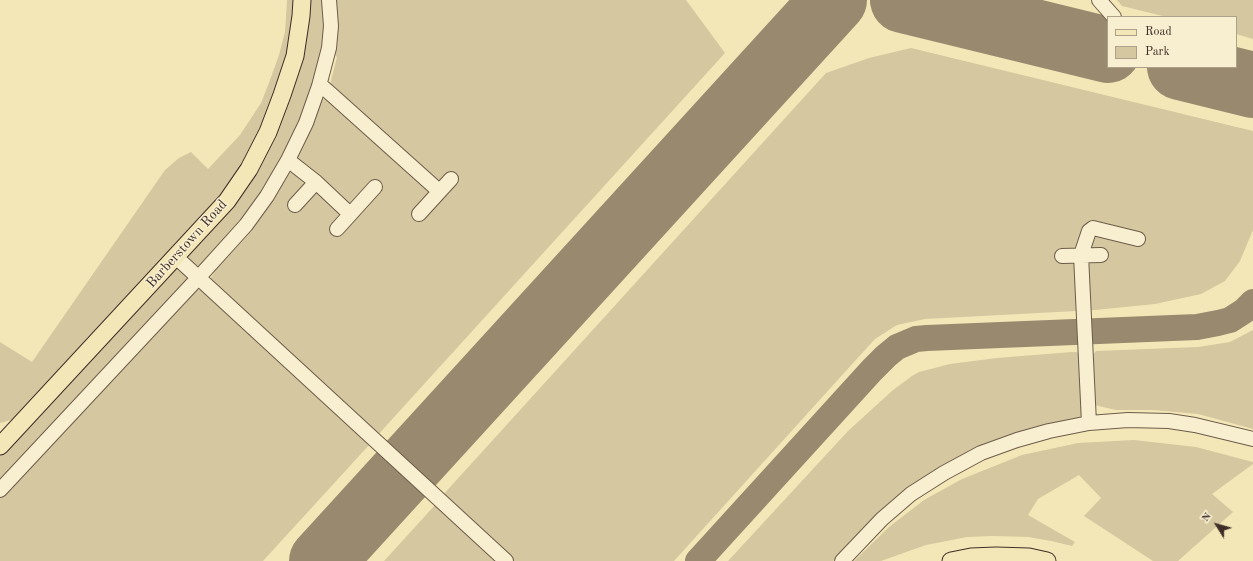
<!DOCTYPE html>
<html>
<head>
<meta charset="utf-8">
<style>
  body { margin:0 }
  #map { position:relative; width:1253px; height:561px; overflow:hidden; background:#f4e7b7; font-family:"Old Standard TT",serif }
  canvas { display:block }
  .legend { position:absolute; left:1107px; top:16px; width:130px; height:52px; box-sizing:border-box; background:#f8efd0; border:1px solid #aea18c; margin:0; padding:5px 7px; list-style:none; font-size:12px; color:#3e2d27 }
  .legend li { display:flex; align-items:center; gap:8px; height:20px }
  .legend b { width:20px; border:1px solid #aea18c }
  .north { position:absolute; left:1197px; top:505px; width:40px; height:40px; -webkit-text-stroke:3px #f8efd0; paint-order:stroke; rotate:307deg; font-size:11px; font-weight:700; line-height:16px; text-align:center; color:#3e2d27 }
  .north::after { content:''; display:block; margin:auto; width:14px; height:18px; background:#3e2d27; clip-path:polygon(50% 0,100% 100%,50% 72%,0 100%) }
</style>
</head>
<body>
<div id="map">
<canvas width="1253" height="561"></canvas>
<ul class="legend">
<li><b style="height:5px;background:#f4e7b7"></b>Road</li>
<li><b style="height:11px;background:#d5c79f"></b>Park</li>
</ul>
<div class="north">N</div>
</div>
<script>
const ctx = document.querySelector('canvas').getContext('2d');
ctx.lineJoin = 'round';
function fill(path, color) { ctx.fillStyle = color; ctx.fill(path, 'evenodd'); }
const toPath = rows => new Path2D(rows.map(r => 'M' + r).join(''));
function trace(path, color, width, dash) { ctx.strokeStyle = color; ctx.lineWidth = width; ctx.lineCap = dash ? 'butt' : 'round'; ctx.setLineDash(dash || []); ctx.stroke(path); }
function drawText(font, color, halo, rows, align = 'center') {
  ctx.font = font + ' "Old Standard TT",serif'; ctx.lineWidth = 3; ctx.setLineDash([]); ctx.textBaseline = 'middle'; ctx.strokeStyle = halo; ctx.fillStyle = color; for (const [text, x, y, turn = 0] of rows) {
    ctx.save(); ctx.translate(x, y); ctx.rotate((+turn || 0) * Math.PI / 180); ctx.textAlign = isNaN(turn) ? turn : align; if (halo) ctx.strokeText(text, 0, 0); ctx.fillText(text, 0, 0); ctx.restore();
  }
}
const green = toPath([
  [287,0,295,0,293,19,285,65,262,126,247,154,230,183,203,217,15,419,0,423,0,342,32,362,165,170,179,158,191,152,208,169,240,135,261,103,270,80,279,55,285,32],
  [308,0,325,0,325,35,315,78,300,122,284,156,265,188,246,216,202,265,195,266,189,260,189,256,191,251,244,187],
  [335,0,686,0,725,53,376,437,213,284,211,278,215,271,246,237,260,218,289,173,293,172,317,190,340,214,340,220,355,203,348,204,299,161,297,155,321,100,325,99,331,100,440,184,329,88,337,57,333,53],
  [1117,0,1253,0,1253,39,1236,34,1236,17,1167,17,1122,6],
  [911,48,1253,131,1253,230,1240,261,1225,281,1201,294,1155,304,1095,310,925,319,897,325,875,339,854,362,674,561,512,561,442,496,826,73,869,58],
  [178,267,189,278,0,482,0,454,173,269],
  [197,290,204,290,370,444,263,561,0,561,0,497,193,291],
  [1253,330,1253,429,1198,414,1153,410,1116,410,1094,405,1091,357,1096,351,1198,347,1230,342],
  [1072,352,1077,352,1080,355,1083,416,1080,418,1043,426,873,518,833,561,728,561,848,431,893,390,912,376,919,372,950,364,997,358],
  [1134,440,1196,447,1253,462,1253,464,1212,494,1233,512,1178,561,1153,561,1084,516,1101,498,1079,475,1038,499,1028,515,1075,542,1072,546,1051,541,1028,537,993,536,967,537,926,545,881,561,854,561,889,527,924,500,962,479,1022,455,1078,443],
  [436,504,500,561,384,561]
]);
const taxiway = toPath([
  [1233,80,1253,82],
  [698,561,872,370,886,356,897,347,916,339,927,338,1197,327,1218,323,1230,320,1244,311,1253,302]
]);
const runway = toPath([
  [903,0,1108,50],
  [1180,67,1253,85],
  [322,561,834,0]
]);
const minor = toPath([
  [1099,0,1114,17],
  [319,86,324,88,332,95,439,191],
  [288,160,316,182,350,214],
  [295,205,316,182],
  [419,214,451,179],
  [337,229,375,187],
  [1062,256,1101,255],
  [176,257,506,561],
  [1089,423,1081,255,1089,231,1093,228,1138,239],
  [0,490,199,277,246,225,267,196,288,160,306,123,319,86,329,48,331,26,329,0],
  [842,561,882,519,911,494,944,473,981,453,1017,440,1049,431,1089,423,1128,420,1169,421,1195,425,1253,439]
]);
const major = toPath([
  [0,446,227,201,249,169,268,132,282,95,295,56,301,16,302,0],
  [951,561,971,557,996,556,1029,557,1047,561]
]);
const streetNames = [
  ["Barberstown Road",187,244,-48]
];
fill(green, '#d5c79f');
trace(taxiway, '#998a6f', 26);
trace(runway, '#998a6f', 66);
trace(minor, '#6c5c4b', 16);
trace(major, '#3e2d27', 19);
trace(minor, '#f8efd0', 14);
trace(major, '#f4e7b7', 17);
drawText('14px', '#3e2d27', '#f8efd0', streetNames);
</script>
</body>
</html>
